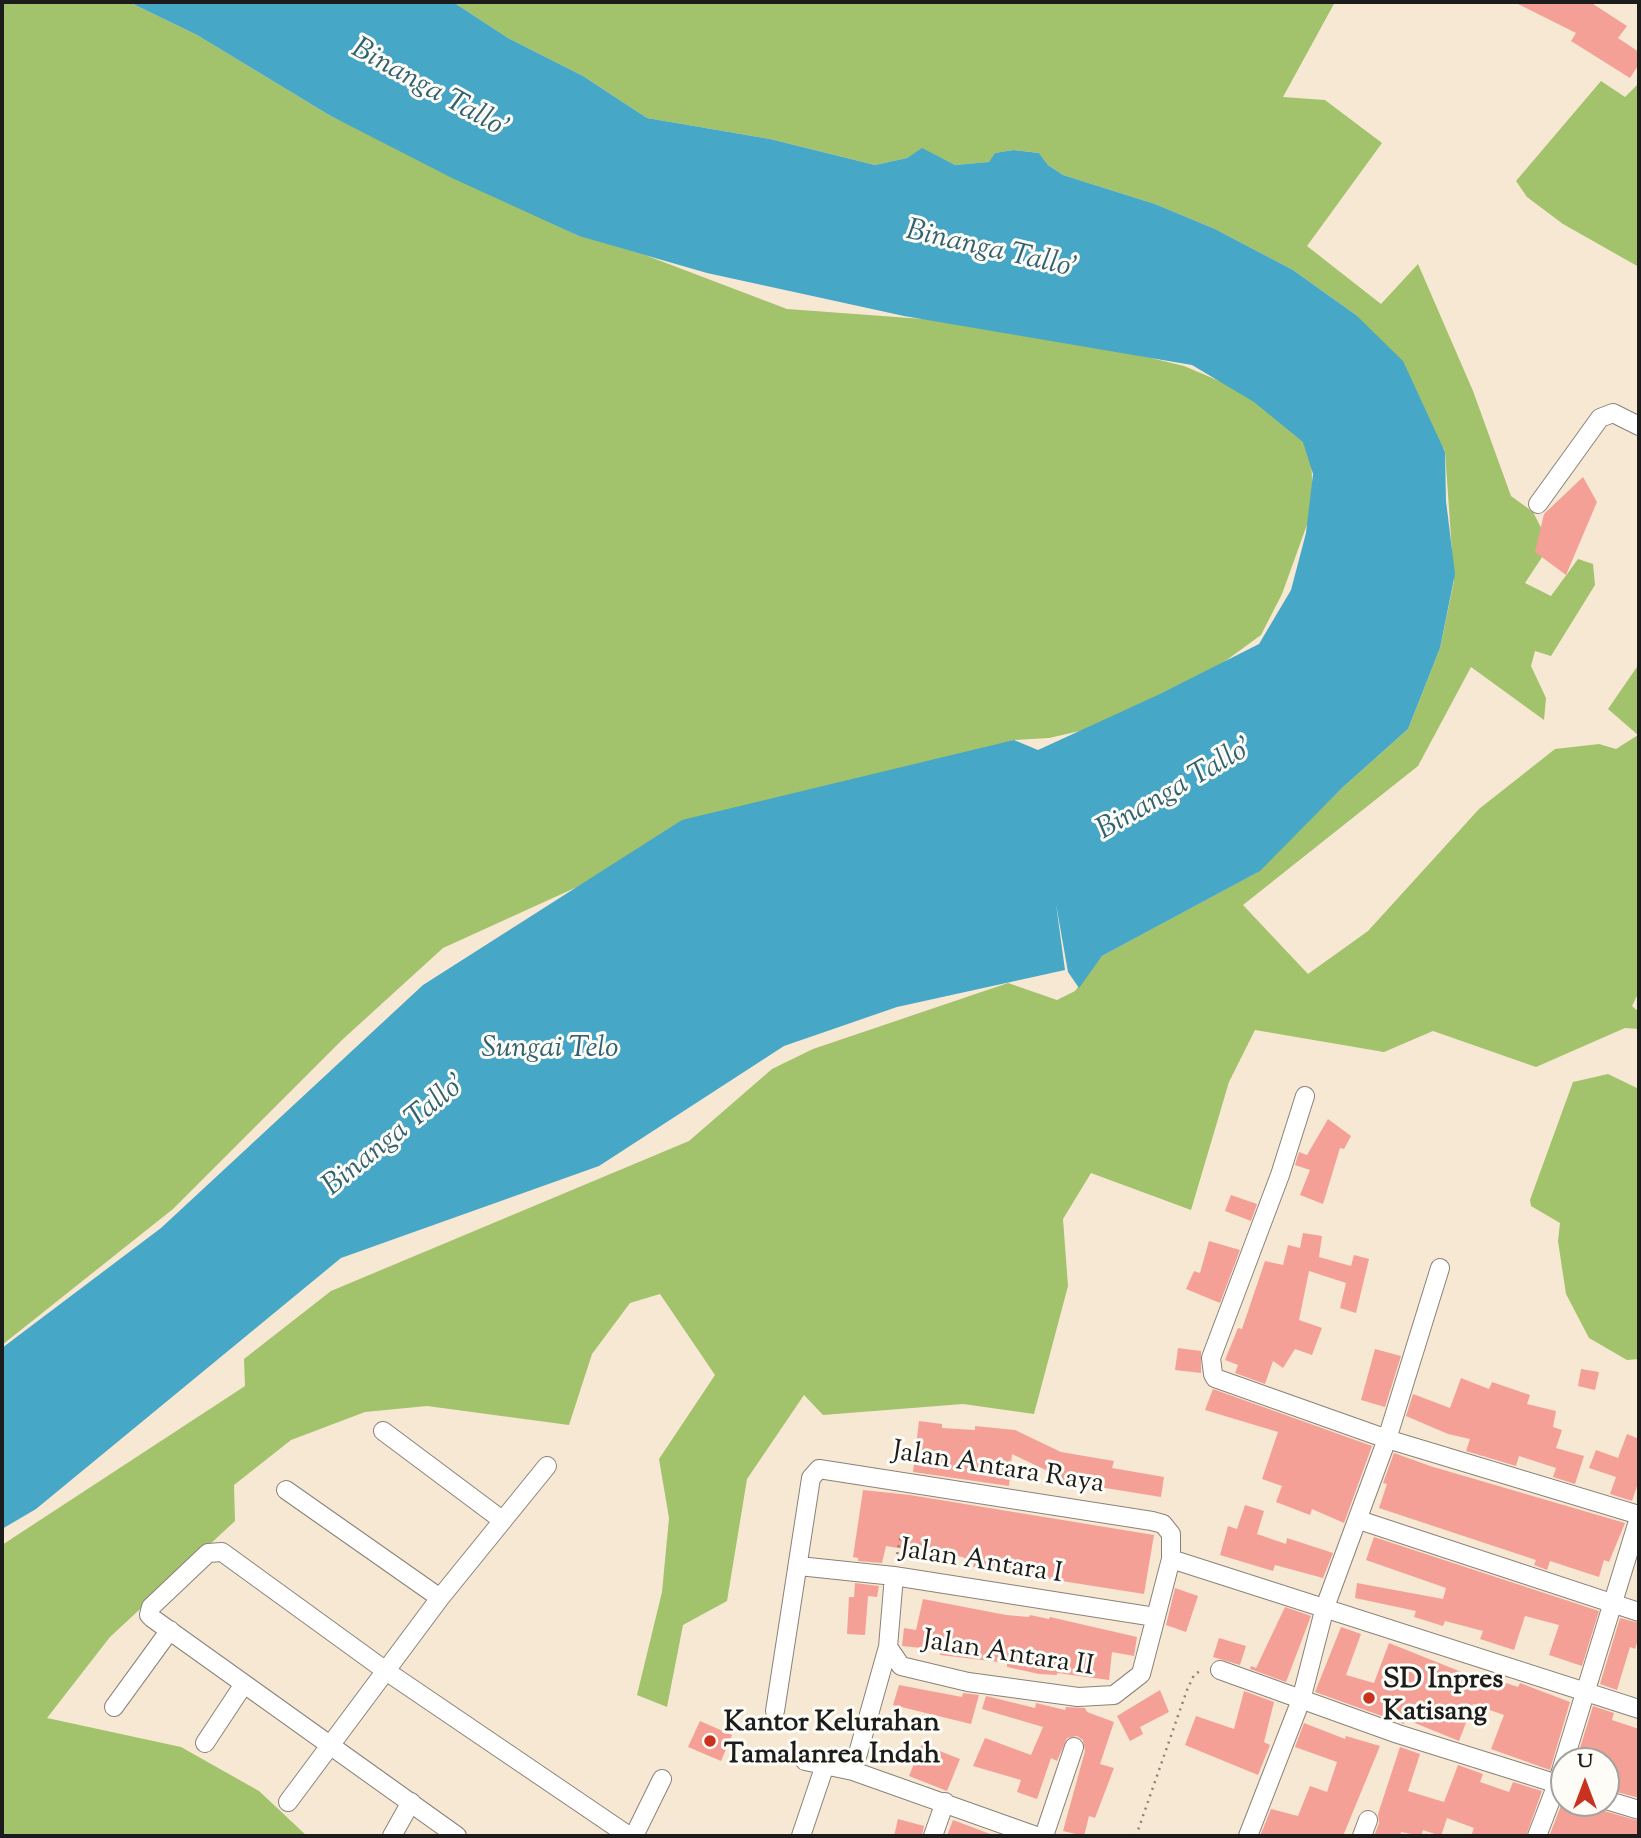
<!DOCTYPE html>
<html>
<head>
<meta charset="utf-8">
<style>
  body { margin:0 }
  #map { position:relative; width:1641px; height:1838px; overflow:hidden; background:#f7e8d4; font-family:"Sorts Mill Goudy",serif }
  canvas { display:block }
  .frame { position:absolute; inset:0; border:4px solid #1c1c1c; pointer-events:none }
  .north { position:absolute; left:1550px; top:1747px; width:70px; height:70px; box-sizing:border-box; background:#fdfcf7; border:2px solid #a3a29f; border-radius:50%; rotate:0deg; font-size:19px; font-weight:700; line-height:28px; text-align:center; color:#1c1c1c }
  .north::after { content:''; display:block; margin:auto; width:24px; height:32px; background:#c8321e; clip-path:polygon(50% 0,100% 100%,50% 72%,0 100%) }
</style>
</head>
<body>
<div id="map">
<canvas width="1641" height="1838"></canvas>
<div class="frame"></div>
<div class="north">U</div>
</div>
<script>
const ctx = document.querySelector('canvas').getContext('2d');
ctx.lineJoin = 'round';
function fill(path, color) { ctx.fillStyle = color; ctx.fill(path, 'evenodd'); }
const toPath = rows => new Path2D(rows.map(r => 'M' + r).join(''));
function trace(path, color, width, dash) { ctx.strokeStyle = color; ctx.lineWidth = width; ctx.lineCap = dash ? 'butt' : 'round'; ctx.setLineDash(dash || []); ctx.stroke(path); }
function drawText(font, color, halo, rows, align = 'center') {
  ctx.font = font + ' "Sorts Mill Goudy",serif'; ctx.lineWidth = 6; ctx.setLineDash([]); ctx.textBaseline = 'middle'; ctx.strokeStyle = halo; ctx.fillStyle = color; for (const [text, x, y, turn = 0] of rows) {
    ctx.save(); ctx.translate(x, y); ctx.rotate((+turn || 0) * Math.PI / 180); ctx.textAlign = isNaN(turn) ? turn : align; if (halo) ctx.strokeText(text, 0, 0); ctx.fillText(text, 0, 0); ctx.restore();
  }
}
const green = toPath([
  [2,2,129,2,197,35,329,115,577,235,645,255,787,309,1019,326,1184,366,1236,388,1285,421,1311,450,1313,508,1282,594,1261,635,1187,689,1084,730,1049,738,1014,740,577,887,443,948,342,1040,173,1209,2,1345],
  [453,2,1335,2,1283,97,1325,100,1382,143,1307,246,1381,304,1418,264,1473,391,1511,496,1533,512,1550,545,1525,583,1551,596,1578,559,1593,564,1595,585,1551,656,1535,651,1531,666,1546,698,1544,720,1471,667,1418,766,1243,905,1308,974,1368,931,1479,809,1555,749,1599,744,1616,749,1638,735,1608,709,1639,664,1639,992,1632,1006,1639,1012,1639,1029,1625,1028,1536,1067,1433,1031,1384,1052,1255,1030,1229,1082,1191,1210,1091,1173,1063,1219,1068,1286,1034,1414,963,1404,823,1415,804,1395,747,1479,727,1601,683,1625,667,1707,637,1695,662,1592,669,1518,659,1459,715,1375,660,1294,630,1303,592,1354,569,1425,427,1406,365,1412,291,1440,234,1485,235,1521,110,1637,47,1718,181,1747,259,1791,307,1836,2,1836,2,1545,245,1386,244,1359,331,1291,689,1141,772,1069,813,1049,1008,983,1057,1000,1075,991,1102,956,1256,873,1342,788,1408,729,1440,648,1454,581,1445,451,1356,315,1293,270,1215,229,1155,204,1063,175,1048,165,1039,153,1013,150,995,153,990,162,955,165,922,149,907,158,875,165,770,139,647,118,583,76,508,38],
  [1601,81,1625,97,1639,83,1639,267,1563,224,1527,197,1516,181],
  [1608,1074,1639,1089,1639,1359,1627,1360,1589,1338,1566,1294,1558,1241,1560,1223,1531,1206,1530,1200,1573,1082]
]);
const water = toPath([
  [129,2,453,2,508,38,583,76,647,118,770,139,875,165,907,158,922,148,955,165,989,162,995,153,1013,150,1039,153,1048,165,1063,175,1155,204,1215,229,1293,270,1356,315,1403,361,1445,452,1446,501,1455,574,1440,648,1408,729,1342,788,1260,871,1102,956,1079,988,1068,972,1056,904,1065,970,897,1007,784,1046,599,1166,341,1258,36,1509,2,1529,2,1348,161,1228,423,985,682,820,1014,740,1038,750,1160,694,1259,644,1291,590,1306,533,1313,474,1303,442,1254,402,1192,365,904,316,707,273,579,236,452,178,329,115,197,35]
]);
const building = toPath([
  [1514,2,1590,2,1627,26,1618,38,1639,52,1639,64,1630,78,1571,41,1576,33],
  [1583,477,1597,502,1566,575,1535,552,1544,514],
  [1328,1119,1351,1136,1344,1149,1340,1148,1323,1204,1300,1195,1310,1170,1295,1165,1299,1152,1307,1155],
  [1231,1195,1257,1204,1251,1221,1225,1211],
  [1303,1233,1322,1236,1319,1257,1351,1266,1354,1255,1369,1259,1356,1313,1340,1308,1346,1283,1309,1271,1299,1320,1322,1328,1312,1355,1295,1349,1283,1368,1273,1361,1265,1384,1235,1373,1238,1365,1225,1360,1238,1328,1242,1329,1265,1261,1283,1265,1288,1245,1300,1248],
  [1209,1241,1240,1250,1220,1303,1186,1289,1194,1271,1200,1273],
  [1178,1348,1201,1351,1201,1373,1175,1370],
  [1375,1349,1401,1356,1385,1407,1361,1400],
  [1581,1369,1599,1372,1595,1390,1578,1386],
  [1461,1378,1489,1389,1492,1382,1530,1395,1527,1404,1556,1411,1553,1427,1562,1430,1556,1448,1584,1456,1575,1484,1553,1477,1556,1468,1519,1456,1516,1466,1466,1451,1470,1439,1448,1434,1406,1416,1413,1394,1450,1408],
  [1213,1389,1372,1446,1344,1523,1312,1509,1310,1515,1276,1502,1282,1486,1262,1479,1278,1432,1205,1410],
  [919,1421,942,1424,942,1428,975,1430,975,1426,1015,1430,1061,1452,1114,1461,1112,1468,1164,1477,1161,1497,1056,1480,1056,1475,1012,1454,1009,1486,913,1472],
  [1627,1434,1639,1439,1639,1480,1632,1501,1610,1494,1616,1477,1589,1468,1596,1450,1618,1458],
  [1394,1453,1430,1466,1625,1523,1609,1562,1604,1560,1599,1577,1550,1561,1547,1570,1534,1565,1536,1560,1379,1508,1387,1484,1383,1483],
  [863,1490,910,1495,1154,1535,1144,1594,973,1567,974,1562,962,1557,929,1550,929,1553,886,1546,882,1563,858,1561,858,1558,853,1557],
  [1245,1505,1264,1511,1257,1534,1286,1544,1287,1538,1333,1553,1323,1578,1275,1565,1273,1571,1220,1555,1228,1526,1237,1529],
  [1374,1537,1599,1611,1582,1666,1549,1655,1559,1625,1525,1616,1514,1650,1480,1639,1483,1631,1445,1621,1443,1626,1414,1617,1416,1611,1355,1598,1357,1583,1443,1599,1446,1588,1366,1560],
  [855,1583,879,1586,877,1597,868,1596,865,1635,847,1634,849,1597,854,1597],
  [1175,1588,1198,1596,1186,1632,1166,1625],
  [923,1599,1006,1615,1029,1617,1030,1615,1049,1619,1050,1617,1137,1637,1134,1656,1112,1652,1109,1680,1057,1673,1057,1675,1039,1674,1007,1667,1007,1663,940,1655,941,1650,902,1646,904,1628,916,1630],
  [1285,1607,1311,1616,1286,1682,1250,1669,1251,1666,1256,1668],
  [1620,1618,1639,1623,1639,1637,1635,1649,1630,1647,1617,1690,1600,1684],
  [1341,1627,1361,1634,1346,1675,1374,1683,1389,1643,1489,1683,1491,1678,1518,1687,1520,1683,1570,1702,1550,1770,1491,1749,1504,1715,1473,1704,1459,1741,1405,1719,1404,1724,1315,1692],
  [1219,1638,1246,1646,1240,1665,1213,1657],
  [899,1685,962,1697,963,1693,979,1695,971,1724,893,1705],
  [1160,1690,1169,1712,1140,1727,1143,1734,1130,1741,1117,1716],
  [1244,1691,1274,1702,1264,1742,1270,1745,1258,1775,1185,1745,1196,1716,1234,1729],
  [986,1696,1035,1708,1036,1703,1065,1710,1066,1707,1085,1708,1087,1712,1114,1722,1100,1764,1114,1768,1095,1818,1089,1816,1084,1836,1063,1831,1085,1751,1083,1740,1077,1736,1067,1738,1057,1761,1051,1758,1037,1799,1017,1792,1021,1780,973,1766,985,1738,1031,1755,1043,1727,982,1709],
  [1593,1706,1614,1713,1612,1720,1639,1729,1639,1798,1606,1789,1606,1761,1576,1761],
  [700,1721,732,1735,721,1761,688,1747],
  [1304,1723,1345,1739,1346,1736,1380,1746,1343,1836,1260,1836,1271,1809,1298,1816,1310,1786,1327,1792,1337,1762,1295,1747],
  [922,1744,960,1759,947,1791,909,1776],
  [1400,1747,1420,1754,1408,1791,1444,1802,1458,1765,1483,1774,1480,1782,1509,1792,1513,1782,1542,1791,1526,1836,1471,1836,1474,1828,1447,1818,1441,1836,1423,1830,1421,1836,1401,1832,1400,1836,1374,1836,1379,1823,1378,1814],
  [1562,1803,1577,1803,1639,1821,1639,1836,1550,1834],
  [898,1819,924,1826,922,1836,894,1836],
  [953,1820,993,1835,993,1836,947,1836]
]);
const path = toPath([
  [896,1561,901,1533],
  [1136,1836,1187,1690,1194,1675,1203,1669]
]);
const street = toPath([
  [1538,504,1600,418,1613,413,1639,426],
  [1440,1268,1387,1439,1639,1515],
  [383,1431,502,1520],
  [286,1490,440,1598],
  [1359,1520,1639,1612],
  [1171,1559,1639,1709],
  [799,1566,894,1576,1155,1617],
  [1220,1670,1398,1734,1564,1786],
  [114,1707,170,1630],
  [775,1711,811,1478,819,1469,1152,1521,1163,1524,1171,1534,1171,1559,1141,1674,1114,1695,1078,1697,968,1682,901,1666,888,1647],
  [205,1743,244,1684],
  [805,1761,853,1771,1036,1836],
  [853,1771,888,1647,894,1576],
  [1606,1800,1639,1810],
  [288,1802,440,1598,547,1466],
  [392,1836,411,1802],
  [457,1836,152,1618,149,1615,151,1607,208,1553,222,1552,386,1671,629,1836],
  [634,1836,662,1779],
  [801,1836,825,1765],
  [933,1836,945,1802],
  [1044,1836,1074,1747],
  [1248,1836,1301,1700,1325,1607,1387,1439,1215,1378,1213,1374,1211,1358,1280,1175,1305,1096],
  [1362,1836,1368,1820],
  [1537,1836,1557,1784,1639,1518]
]);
const markers = [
  [1369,1698,7,"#c8321e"],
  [710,1741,7,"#c8321e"]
];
const streetNames = [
  ["Jalan Antara Raya",998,1470,9],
  ["Jalan Antara I",981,1564,9],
  ["Jalan Antara II",1008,1656,9]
];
const poiNames = [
  ["SD Inpres",1383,1682],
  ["Katisang",1383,1714],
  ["Kantor Kelurahan",724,1725],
  ["Tamalanrea Indah",724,1757]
];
const waterNames = [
  ["Binanga Tallo'",429,91,29],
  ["Binanga Tallo'",991,252,13],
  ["Binanga Tallo'",1176,791,-30],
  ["Sungai Telo",550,1051],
  ["Binanga Tallo'",396,1137,-39]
];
fill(green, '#a2c26b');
fill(water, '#47a7c6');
fill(building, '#f5a096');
trace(street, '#8a8278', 20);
trace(path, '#8a8278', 2.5, [2, 5]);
trace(street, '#fff', 18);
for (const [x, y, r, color] of markers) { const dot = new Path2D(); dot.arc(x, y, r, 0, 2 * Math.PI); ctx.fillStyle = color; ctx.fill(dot); trace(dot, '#fdfcf7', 2.5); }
drawText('28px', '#1c1c1c', '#fdfcf7', streetNames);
drawText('bold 28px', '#1c1c1c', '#fdfcf7', poiNames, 'left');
drawText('italic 30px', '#326271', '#fdfcf7', waterNames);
</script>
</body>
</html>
